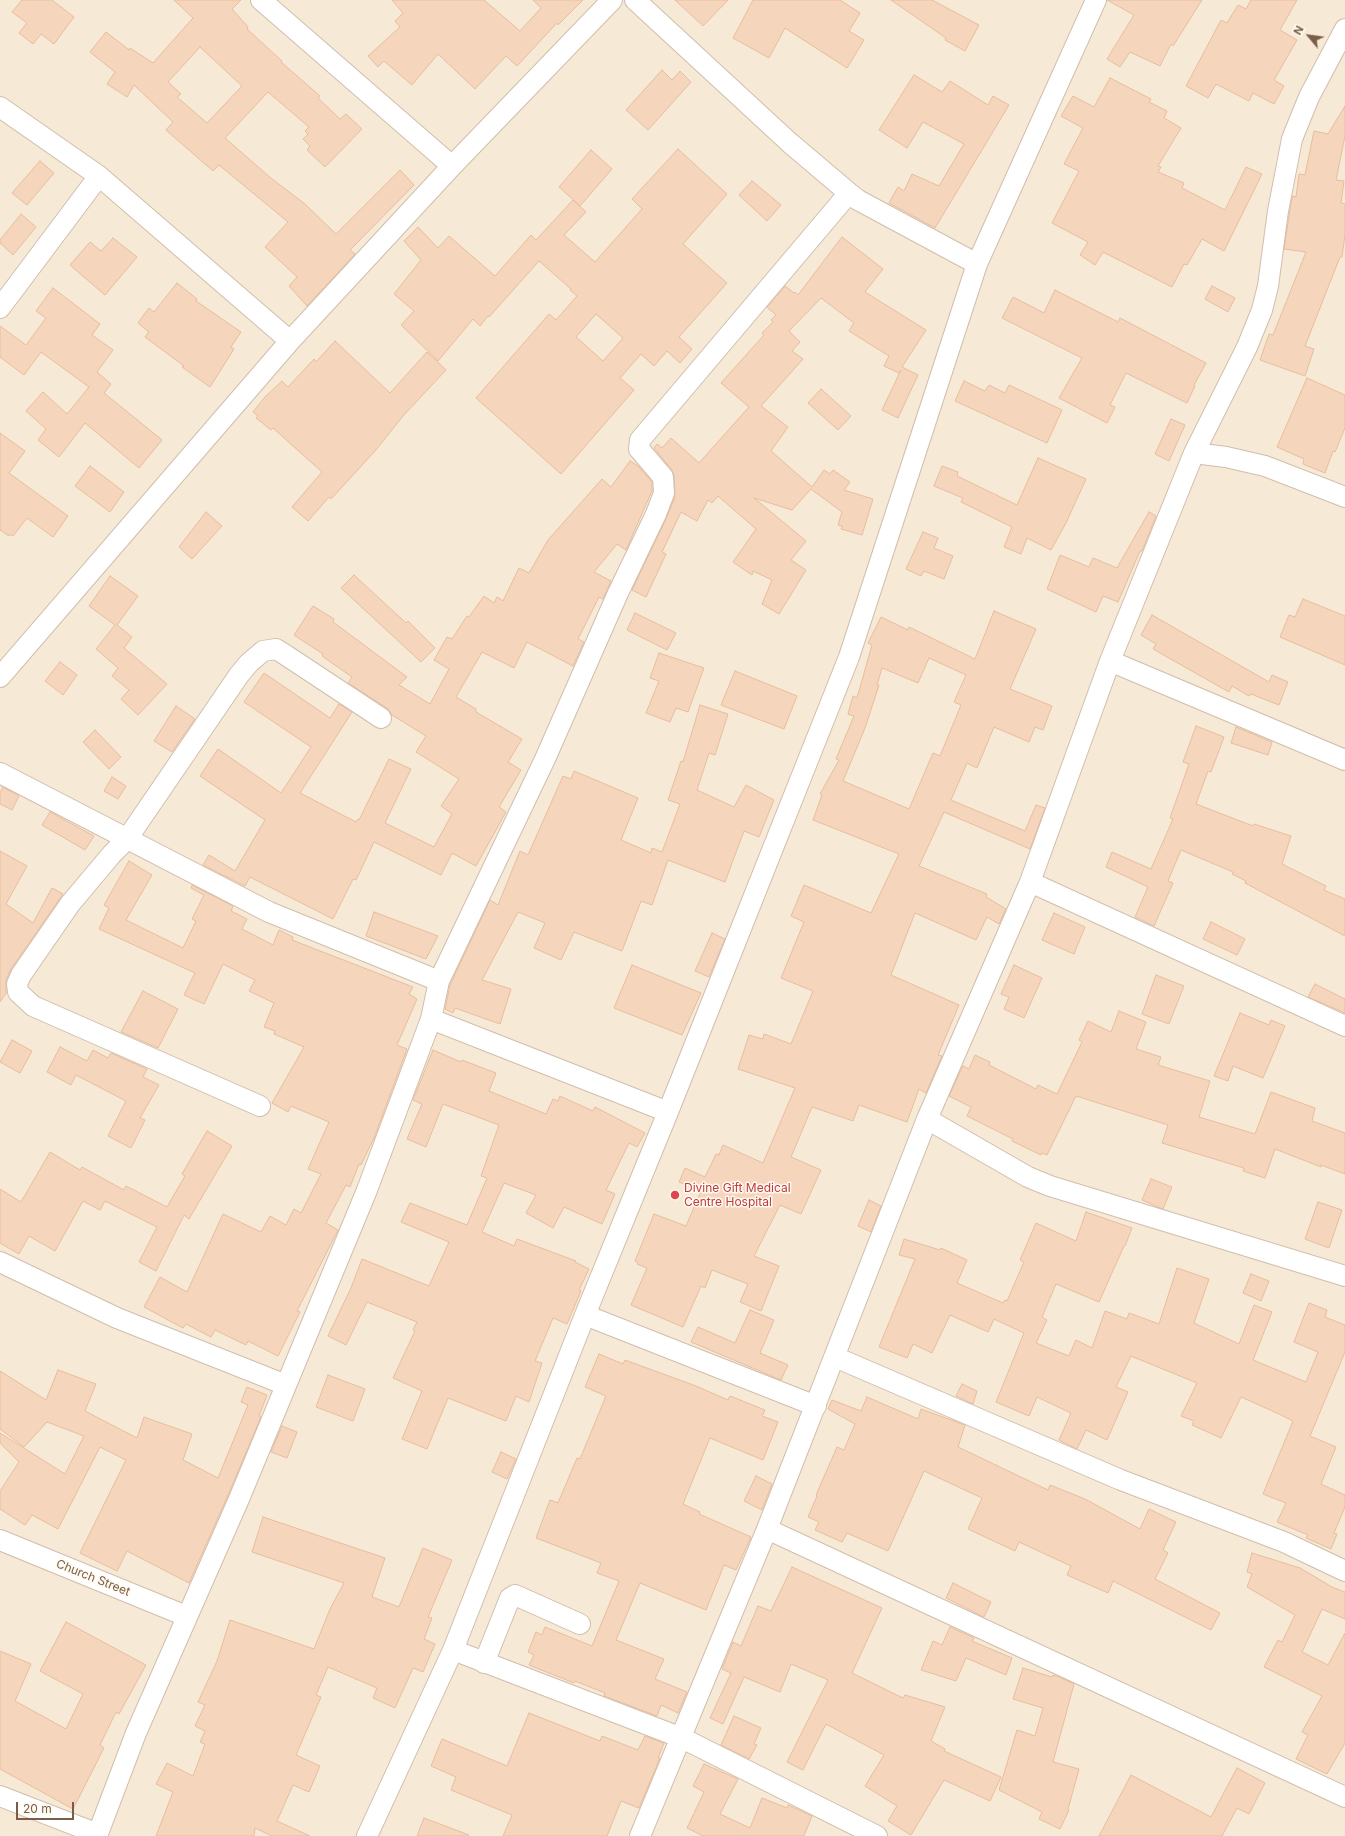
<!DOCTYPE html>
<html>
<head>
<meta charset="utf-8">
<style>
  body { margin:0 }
  #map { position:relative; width:1345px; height:1836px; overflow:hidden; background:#fef6e8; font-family:Inter,sans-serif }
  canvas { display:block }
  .north { position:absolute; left:1289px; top:16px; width:40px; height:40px; -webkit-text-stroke:3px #fffaef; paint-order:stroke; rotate:299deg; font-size:11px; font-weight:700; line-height:16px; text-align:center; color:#7a5d49 }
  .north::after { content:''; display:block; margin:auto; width:14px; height:18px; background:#7a5d49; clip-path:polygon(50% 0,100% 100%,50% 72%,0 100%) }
  .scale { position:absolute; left:16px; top:1802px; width:58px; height:18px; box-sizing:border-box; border:2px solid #7a5d49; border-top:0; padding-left:5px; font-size:12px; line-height:14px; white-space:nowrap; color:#7a5d49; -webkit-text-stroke:3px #fffaef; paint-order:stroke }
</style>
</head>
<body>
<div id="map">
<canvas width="1345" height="1836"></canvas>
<div class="north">N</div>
<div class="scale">20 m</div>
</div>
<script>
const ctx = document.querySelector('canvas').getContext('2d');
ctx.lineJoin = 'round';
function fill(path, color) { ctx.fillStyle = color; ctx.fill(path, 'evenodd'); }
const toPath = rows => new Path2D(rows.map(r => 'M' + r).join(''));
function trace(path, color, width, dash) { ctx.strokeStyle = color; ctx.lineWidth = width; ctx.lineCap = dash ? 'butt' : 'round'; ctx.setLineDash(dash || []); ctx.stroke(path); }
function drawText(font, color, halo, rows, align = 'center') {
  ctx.font = font + ' Inter,sans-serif'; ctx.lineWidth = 3; ctx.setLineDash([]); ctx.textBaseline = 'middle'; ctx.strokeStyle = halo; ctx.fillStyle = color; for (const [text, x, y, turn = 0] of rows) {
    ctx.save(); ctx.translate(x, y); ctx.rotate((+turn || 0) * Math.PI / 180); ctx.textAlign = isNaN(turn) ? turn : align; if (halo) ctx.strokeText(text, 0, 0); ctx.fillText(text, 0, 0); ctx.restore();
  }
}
const residential = toPath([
  [0,0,1345,0,1345,1836,0,1836]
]);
const building = toPath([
  [22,0,52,0,74,17,54,44,41,34,33,44,19,33,27,23,12,12,22,0],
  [174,0,241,0,232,9,248,27,247,29,282,61,281,62,320,96,318,98,340,119,346,114,362,129,325,167,307,150,310,146,303,139,308,134,305,131,309,127,268,92,225,138,272,179,305,204,336,234,400,170,414,185,350,250,355,254,307,306,289,286,297,277,265,247,288,222,219,165,213,171,166,130,173,122,134,85,127,97,107,84,115,72,90,52,106,32,129,50,130,48,153,63,193,18,174,0],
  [200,47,242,86,207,123,177,97,181,94,168,82,200,47],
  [392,0,484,0,520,31,541,8,533,0,583,0,558,25,557,23,517,66,506,56,475,89,438,54,412,85,384,61,378,67,368,56,400,27,395,21,403,13,392,0],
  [675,0,728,0,703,26,675,0],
  [753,0,840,0,860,13,849,31,864,40,847,68,785,28,769,58,733,38,753,0],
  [891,0,932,0,979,25,965,51,945,40,946,38,891,0],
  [1107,0,1202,0,1173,46,1171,44,1160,66,1130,52,1120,67,1107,59,1134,15,1107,0],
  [1251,0,1297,0,1280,30,1297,40,1274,80,1284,86,1274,104,1253,93,1249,101,1216,84,1208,98,1186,86,1221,20,1227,23,1238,5,1246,9,1251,0],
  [662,70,672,80,680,71,691,82,648,130,626,110,662,70],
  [914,75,942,92,950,81,988,105,993,96,1009,105,935,228,889,203,898,187,904,191,912,174,939,186,964,144,923,122,907,148,879,130,914,75],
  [1110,78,1151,99,1149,102,1167,111,1164,118,1181,128,1158,166,1161,167,1158,172,1184,183,1182,188,1225,210,1246,167,1262,174,1224,251,1202,239,1187,265,1184,264,1172,287,1103,252,1095,265,1080,255,1088,242,1052,223,1079,171,1064,164,1083,128,1061,116,1073,96,1094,107,1110,78],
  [1345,106,1345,136,1336,180,1344,181,1341,203,1345,204,1345,235,1342,257,1340,257,1305,346,1314,349,1305,376,1260,360,1269,334,1273,335,1306,252,1284,249,1291,203,1293,196,1296,197,1299,174,1305,175,1314,131,1328,134,1345,106],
  [678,149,727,194,683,244,727,283,679,337,692,349,680,363,667,351,654,366,641,354,620,378,634,390,561,474,476,398,549,314,556,320,577,296,570,290,571,289,539,261,489,317,488,316,480,326,473,319,438,361,401,325,414,311,394,294,421,260,404,241,418,227,438,248,449,236,495,276,531,235,536,240,573,200,586,212,564,235,595,262,642,209,632,199,678,149],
  [596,314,623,338,603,361,576,337,596,314],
  [591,150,612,169,580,206,559,187,591,150],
  [40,161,54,173,27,205,12,193,40,161],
  [752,181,781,205,767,221,739,195,752,181],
  [21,214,36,227,13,255,0,243,0,240,21,214],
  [842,237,883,269,865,292,926,330,902,367,918,375,898,418,882,410,901,370,899,373,884,366,889,356,849,331,854,323,821,298,789,331,800,342,792,351,803,359,761,406,788,427,771,451,812,487,824,470,830,474,833,470,850,482,844,490,873,499,862,535,841,529,842,526,838,525,842,512,811,489,792,510,754,498,806,541,791,560,806,570,779,614,762,604,772,580,753,571,752,575,733,562,756,529,718,496,712,503,708,500,697,521,681,512,662,552,666,554,646,597,632,590,666,519,675,497,674,476,672,470,654,448,657,444,662,448,671,438,699,463,749,407,721,383,764,335,762,333,773,322,771,320,776,315,767,307,785,286,794,293,795,292,798,295,842,237],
  [113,238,137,257,105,295,70,265,90,242,101,251,113,238],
  [177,283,197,299,196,301,241,332,231,347,234,349,210,387,182,367,184,366,145,337,149,332,138,323,149,308,154,312,177,283],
  [1212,286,1235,298,1228,312,1205,299,1212,286],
  [53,288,100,324,92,335,113,350,97,372,111,384,104,393,162,440,139,468,85,423,59,457,38,440,46,429,26,411,43,392,67,414,89,387,41,352,24,375,0,357,0,326,26,345,46,318,36,311,53,288],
  [1055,290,1118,322,1120,318,1206,363,1194,385,1195,386,1187,403,1126,373,1110,405,1115,407,1107,423,1059,398,1082,358,1002,318,1013,297,1044,313,1055,290],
  [335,341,390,393,427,352,446,370,403,416,375,451,331,499,329,497,308,521,292,507,322,472,273,428,271,430,256,418,258,416,253,412,265,397,282,381,288,387,314,359,316,362,335,341],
  [1307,378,1345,395,1345,428,1335,452,1333,451,1325,473,1303,464,1304,459,1277,447,1307,378],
  [964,381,985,391,989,385,1005,393,1009,385,1062,410,1047,443,955,401,964,381],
  [821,389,851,416,838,430,808,403,821,389],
  [1171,419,1185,425,1169,461,1155,454,1171,419],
  [0,433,25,451,9,473,68,516,53,537,27,518,13,536,10,534,9,536,0,530,0,433],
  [1038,458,1086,479,1066,523,1051,550,1027,538,1021,554,1004,547,1012,527,961,502,963,498,934,486,942,466,958,472,957,476,1017,505,1038,458],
  [630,461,638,466,652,482,652,491,626,550,617,544,594,572,611,581,603,599,599,597,578,639,584,642,573,666,527,642,514,668,482,652,456,697,476,709,476,712,522,739,508,762,521,770,499,807,506,812,476,866,452,853,441,875,374,842,356,880,353,879,333,919,250,877,245,886,203,865,209,855,235,871,265,820,200,776,218,749,281,793,311,747,244,702,264,673,330,718,339,704,352,712,300,793,356,822,358,819,359,820,389,759,411,769,385,823,434,847,452,814,441,806,459,779,416,752,426,736,392,715,387,708,348,683,352,677,322,656,323,654,294,635,313,606,334,619,333,622,407,677,399,685,430,704,449,669,434,660,447,637,452,639,467,616,469,617,484,596,494,603,497,597,503,601,519,568,529,573,548,540,602,479,611,487,630,461],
  [90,466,124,492,110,512,75,486,90,466],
  [206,512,222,526,192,559,179,547,206,512],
  [1149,512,1156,516,1142,551,1140,551,1118,602,1103,596,1096,612,1047,589,1060,555,1089,567,1093,558,1117,568,1149,512],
  [923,532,938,538,934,548,953,556,944,579,924,571,921,576,906,569,923,532],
  [354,575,406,623,408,621,435,648,421,662,341,588,354,575],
  [110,576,138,596,117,625,132,637,124,648,167,684,138,715,121,699,129,690,112,676,118,668,96,649,115,625,89,606,110,576],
  [1303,599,1345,616,1345,665,1280,637,1289,615,1295,617,1303,599],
  [994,611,1036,629,1010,689,1052,706,1043,730,1035,727,1029,742,994,727,977,768,967,763,951,800,1025,831,1036,805,1045,808,1030,849,944,812,919,866,987,894,986,897,1006,909,999,924,987,917,976,940,915,913,891,975,959,1005,938,1055,942,1056,926,1093,919,1089,907,1122,859,1105,853,1121,812,1107,791,1157,821,1170,801,1214,780,1205,754,1256,779,1266,761,1311,740,1302,748,1284,712,1270,705,1288,701,1286,683,1327,631,1305,647,1268,637,1264,638,1262,635,1261,654,1214,686,1226,701,1191,679,1182,685,1168,705,1177,716,1154,719,1155,723,1145,763,1163,795,1088,738,1069,749,1035,763,1039,764,1034,791,1044,813,991,781,978,804,922,791,916,804,885,871,913,899,854,813,820,822,795,820,794,839,760,836,759,854,716,848,714,853,696,857,698,872,645,868,643,881,617,908,630,909,627,975,659,994,611],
  [929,658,966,675,954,702,961,705,940,756,933,753,909,809,843,781,865,728,879,685,877,685,882,668,918,683,929,658],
  [635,613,676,633,667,650,627,630,635,613],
  [1152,615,1269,682,1272,675,1288,682,1279,705,1251,694,1249,696,1232,686,1229,692,1153,649,1156,644,1141,635,1152,615],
  [659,653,704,668,688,712,676,708,670,722,646,713,659,681,650,678,659,653],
  [60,662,77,675,63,695,45,681,60,662],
  [735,671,797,696,784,729,721,705,735,671],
  [700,705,728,714,715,755,709,753,697,790,734,807,746,785,774,800,759,837,744,831,725,882,668,860,652,905,641,901,622,951,574,932,561,960,534,948,545,923,518,912,482,980,511,989,500,1024,455,1008,453,1013,445,1009,450,985,490,900,498,905,520,851,528,855,563,776,571,779,574,771,638,798,621,840,651,853,652,848,662,852,680,804,668,800,681,761,683,762,700,705],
  [176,706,195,719,172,752,154,741,176,706],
  [1196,726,1224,737,1211,772,1208,771,1196,804,1253,826,1254,824,1291,836,1282,864,1326,886,1324,890,1345,899,1345,936,1245,883,1246,881,1232,874,1233,872,1181,850,1168,881,1173,883,1154,926,1135,917,1148,887,1106,867,1112,852,1151,869,1173,819,1170,818,1189,764,1183,762,1196,726],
  [1236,727,1272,742,1268,755,1231,743,1236,727],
  [95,730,121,757,109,769,83,742,95,730],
  [112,777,126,786,118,799,104,791,112,777],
  [3,787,19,796,12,810,0,804,0,793,3,787],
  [50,812,94,836,85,850,42,825,50,812],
  [0,851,27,866,6,904,33,923,52,888,63,894,11,969,6,980,6,993,0,1002,0,851],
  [129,861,152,875,126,920,183,948,196,921,192,919,204,895,191,888,192,885,233,906,231,911,247,919,242,929,273,945,279,930,293,937,292,940,413,987,409,994,417,999,397,1045,407,1049,374,1138,361,1165,359,1164,350,1187,346,1185,326,1223,338,1230,297,1311,300,1312,278,1356,248,1341,246,1345,215,1330,211,1337,186,1324,183,1328,144,1307,160,1277,187,1292,223,1214,261,1232,270,1216,286,1225,294,1209,301,1213,321,1174,308,1169,329,1122,291,1106,288,1112,272,1103,304,1047,274,1034,275,1031,264,1027,274,1003,249,991,255,980,223,964,204,1004,184,995,195,973,99,929,109,908,104,905,129,861],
  [374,912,438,936,426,959,366,936,374,912],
  [1054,913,1085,927,1074,954,1042,940,1054,913],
  [1211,922,1245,939,1237,955,1203,939,1211,922],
  [712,933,725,939,709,977,695,971,712,933],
  [632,965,701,993,682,1035,614,1008,632,965],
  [1014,965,1042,978,1024,1018,1004,1009,1009,997,1001,994,1014,965],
  [1156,975,1184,986,1169,1024,1142,1014,1156,975],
  [1315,984,1345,999,1345,1013,1308,997,1315,984],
  [143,991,178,1009,158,1048,121,1032,143,991],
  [1119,1011,1146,1022,1136,1049,1161,1057,1158,1065,1210,1081,1199,1117,1255,1134,1271,1092,1315,1108,1312,1121,1345,1133,1345,1174,1321,1165,1321,1167,1275,1149,1265,1178,1243,1171,1244,1168,1162,1143,1168,1125,1076,1096,1047,1155,1042,1153,1041,1155,1012,1141,1013,1139,967,1116,971,1107,949,1096,963,1066,969,1069,975,1055,990,1062,989,1065,1036,1089,1038,1085,1057,1094,1082,1042,1079,1040,1088,1021,1111,1032,1119,1011],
  [1240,1013,1269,1025,1271,1020,1285,1026,1263,1078,1233,1066,1228,1081,1214,1076,1240,1013],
  [12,1040,32,1051,20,1073,0,1062,12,1040],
  [60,1047,87,1061,93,1050,108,1058,111,1053,147,1069,143,1077,159,1085,140,1118,145,1120,131,1148,108,1136,126,1101,76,1075,71,1085,47,1072,60,1047],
  [433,1050,461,1062,462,1060,496,1073,489,1091,546,1114,553,1099,558,1101,560,1096,593,1111,595,1107,645,1133,637,1147,629,1143,606,1190,615,1194,602,1224,564,1207,553,1228,526,1213,536,1195,504,1183,482,1232,514,1246,517,1239,576,1261,575,1262,589,1269,579,1290,581,1291,567,1324,553,1318,535,1361,542,1363,529,1402,516,1396,506,1421,448,1398,427,1449,402,1439,422,1391,393,1378,415,1331,413,1330,417,1322,367,1302,346,1345,328,1336,351,1288,362,1259,429,1286,449,1242,401,1222,410,1203,467,1225,487,1178,481,1176,499,1125,443,1104,426,1147,407,1139,422,1104,413,1100,433,1050],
  [207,1131,232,1146,189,1219,184,1215,156,1271,139,1262,157,1227,105,1201,100,1210,83,1201,55,1251,29,1236,19,1254,0,1243,0,1189,21,1202,50,1152,80,1170,82,1167,124,1190,126,1186,167,1207,185,1176,182,1174,207,1131],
  [1151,1179,1172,1187,1163,1209,1142,1200,1151,1179],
  [869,1200,881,1206,871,1232,858,1226,869,1200],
  [1318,1202,1342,1210,1329,1248,1305,1239,1318,1202],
  [1086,1212,1132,1228,1125,1246,1124,1246,1099,1302,1056,1284,1042,1317,1047,1320,1036,1343,1069,1356,1076,1340,1092,1348,1105,1311,1127,1319,1129,1313,1159,1324,1177,1268,1209,1279,1194,1323,1239,1344,1254,1305,1272,1312,1253,1360,1306,1382,1318,1352,1294,1342,1309,1303,1327,1310,1325,1317,1345,1325,1345,1352,1310,1436,1336,1447,1321,1484,1345,1495,1345,1507,1334,1533,1337,1534,1331,1549,1306,1538,1308,1535,1277,1522,1286,1503,1263,1494,1293,1421,1279,1414,1241,1397,1221,1438,1192,1425,1194,1421,1181,1416,1197,1383,1131,1356,1116,1387,1128,1392,1107,1440,1086,1430,1077,1449,1059,1440,1071,1413,1037,1397,1029,1416,996,1402,1024,1333,994,1319,988,1332,950,1315,932,1353,913,1344,907,1358,879,1347,915,1259,899,1255,904,1239,940,1250,941,1248,967,1260,957,1283,1003,1303,1005,1300,1007,1301,1024,1262,1020,1260,1036,1223,1076,1241,1086,1212],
  [1251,1274,1269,1281,1261,1301,1243,1293,1251,1274],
  [750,1310,774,1320,760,1353,788,1365,781,1380,691,1342,698,1327,735,1343,750,1310],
  [599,1354,623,1364,625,1360,696,1386,728,1400,730,1396,765,1410,762,1416,778,1422,763,1460,710,1438,683,1504,700,1512,699,1514,751,1537,736,1570,724,1565,706,1610,640,1583,616,1640,664,1659,655,1679,687,1692,678,1713,661,1705,657,1716,604,1696,605,1693,575,1681,574,1683,529,1665,534,1655,528,1652,536,1632,542,1635,545,1627,592,1646,619,1581,597,1573,601,1563,536,1538,550,1500,558,1503,577,1458,580,1459,606,1396,585,1387,599,1354],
  [58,1370,96,1384,85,1411,137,1438,144,1417,192,1434,183,1460,218,1478,248,1405,241,1402,247,1387,267,1395,259,1416,261,1417,229,1493,189,1583,127,1551,117,1571,80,1553,126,1460,100,1447,58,1529,32,1515,25,1525,0,1509,0,1491,19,1462,0,1443,0,1433,65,1474,84,1436,47,1422,24,1447,0,1429,0,1371,46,1400,58,1370],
  [328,1375,365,1389,353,1421,316,1407,328,1375],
  [962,1384,977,1391,973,1404,956,1396,962,1384],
  [867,1397,918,1419,921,1409,965,1425,958,1447,1048,1490,1050,1485,1085,1499,1140,1529,1149,1509,1176,1522,1163,1550,1168,1553,1155,1579,1220,1613,1211,1630,1113,1581,1108,1593,1067,1575,1071,1566,1019,1542,1015,1551,968,1529,982,1498,924,1471,888,1551,847,1533,842,1542,815,1530,819,1522,808,1517,817,1496,816,1495,837,1447,844,1450,855,1424,828,1409,832,1400,861,1411,867,1397],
  [282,1426,297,1432,287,1458,271,1452,282,1426],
  [501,1452,516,1459,507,1479,492,1472,501,1452],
  [756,1476,772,1484,762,1510,744,1501,756,1476],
  [263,1517,385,1558,372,1597,399,1607,423,1548,452,1560,428,1617,432,1618,424,1639,435,1644,423,1672,413,1668,395,1708,373,1698,377,1688,328,1667,316,1695,321,1697,296,1755,320,1766,309,1792,293,1785,277,1821,310,1836,272,1836,255,1828,254,1836,156,1836,173,1792,156,1784,167,1763,193,1776,205,1744,200,1742,205,1731,195,1726,205,1705,198,1702,217,1661,230,1620,314,1649,330,1609,344,1583,252,1552,263,1517],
  [1252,1553,1300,1568,1332,1587,1345,1592,1345,1619,1322,1609,1302,1652,1328,1665,1345,1633,1345,1743,1327,1774,1296,1759,1308,1735,1302,1732,1322,1696,1264,1667,1278,1640,1282,1642,1295,1615,1247,1587,1252,1574,1247,1572,1252,1553],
  [792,1567,882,1608,852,1673,903,1698,905,1695,945,1707,931,1741,945,1749,944,1751,1001,1777,990,1801,944,1780,911,1835,888,1821,897,1806,865,1786,884,1755,826,1724,803,1770,787,1762,828,1680,791,1664,780,1692,744,1677,723,1724,710,1718,731,1673,722,1669,733,1642,741,1646,758,1606,771,1611,792,1567],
  [953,1583,991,1602,984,1617,946,1598,953,1583],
  [66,1622,146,1665,119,1714,116,1712,100,1745,104,1748,73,1809,0,1769,0,1651,31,1664,15,1701,66,1729,83,1694,40,1671,66,1622],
  [950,1627,974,1638,972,1641,1012,1658,1006,1675,966,1658,956,1681,921,1670,933,1641,942,1645,950,1627],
  [1023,1668,1052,1677,1053,1675,1059,1677,1074,1684,1053,1762,1079,1769,1068,1809,1069,1810,1060,1829,1039,1819,1042,1812,999,1790,1017,1730,1035,1736,1043,1708,1013,1699,1023,1668],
  [529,1713,600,1741,602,1736,638,1750,645,1736,664,1743,658,1758,660,1758,639,1808,621,1801,607,1836,503,1836,512,1815,451,1790,456,1777,431,1766,442,1739,507,1766,529,1713],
  [734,1716,761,1728,754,1744,757,1745,749,1759,721,1745,734,1716],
  [704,1764,738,1779,720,1814,750,1828,762,1798,787,1808,788,1805,812,1816,804,1836,703,1836,687,1828,704,1792,693,1786,704,1764],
  [1237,1768,1265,1783,1249,1814,1237,1808,1222,1836,1099,1836,1131,1775,1211,1817,1237,1768],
  [424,1818,469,1835,468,1836,417,1836,424,1818]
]);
const minor = toPath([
  [261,0,452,166],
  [635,0,790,143,849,193,858,200,977,264],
  [0,107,99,176,290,341],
  [0,308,99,176],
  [1194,453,1226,457,1265,466,1345,497],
  [1110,661,1345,760],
  [0,677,290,341,452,166,612,0],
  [0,773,269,912,439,981],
  [1030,882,1345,1026],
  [431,1019,668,1112],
  [260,1106,33,1006,18,992,17,984,21,975,70,904,112,854,127,839,239,675,249,663,263,651,276,649,281,652,381,718],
  [927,1119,1028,1177,1050,1186,1345,1276],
  [0,1262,117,1318,286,1385],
  [585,1315,816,1406],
  [835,1357,1121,1480,1284,1542,1345,1571],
  [767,1529,1345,1797],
  [0,1540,186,1616],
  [453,1650,682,1738,877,1836],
  [484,1663,510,1598,515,1595,580,1624],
  [0,1796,98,1834],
  [97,1836,136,1733,239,1499,367,1190,431,1019,439,981,545,759,618,593,656,514,664,493,663,477,639,449,640,440,849,193],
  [367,1836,453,1650,585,1315,668,1112,849,657,977,264,1096,0],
  [640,1836,767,1529,927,1119,1030,882,1110,661,1194,453,1247,347,1262,310,1268,286,1278,211,1292,139,1309,97,1345,29]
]);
const markers = [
  [675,1195,5,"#e0444e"]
];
const healthNames = [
  ["Divine Gift Medical",684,1188],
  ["Centre Hospital",684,1202]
];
const streetNames = [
  ["Church Street",93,1578,22]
];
fill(residential, '#f6e9d5');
fill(building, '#f5d6bd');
trace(building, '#e9bd9d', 1);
trace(minor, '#d1beac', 22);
trace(minor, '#fff', 20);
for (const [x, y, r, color] of markers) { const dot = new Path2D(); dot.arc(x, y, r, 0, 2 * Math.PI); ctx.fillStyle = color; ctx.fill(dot); trace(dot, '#fffaef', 1.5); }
drawText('12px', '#be3a42', '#fffaef', healthNames, 'left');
drawText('12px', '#7a5d49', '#fffaef', streetNames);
</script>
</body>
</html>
